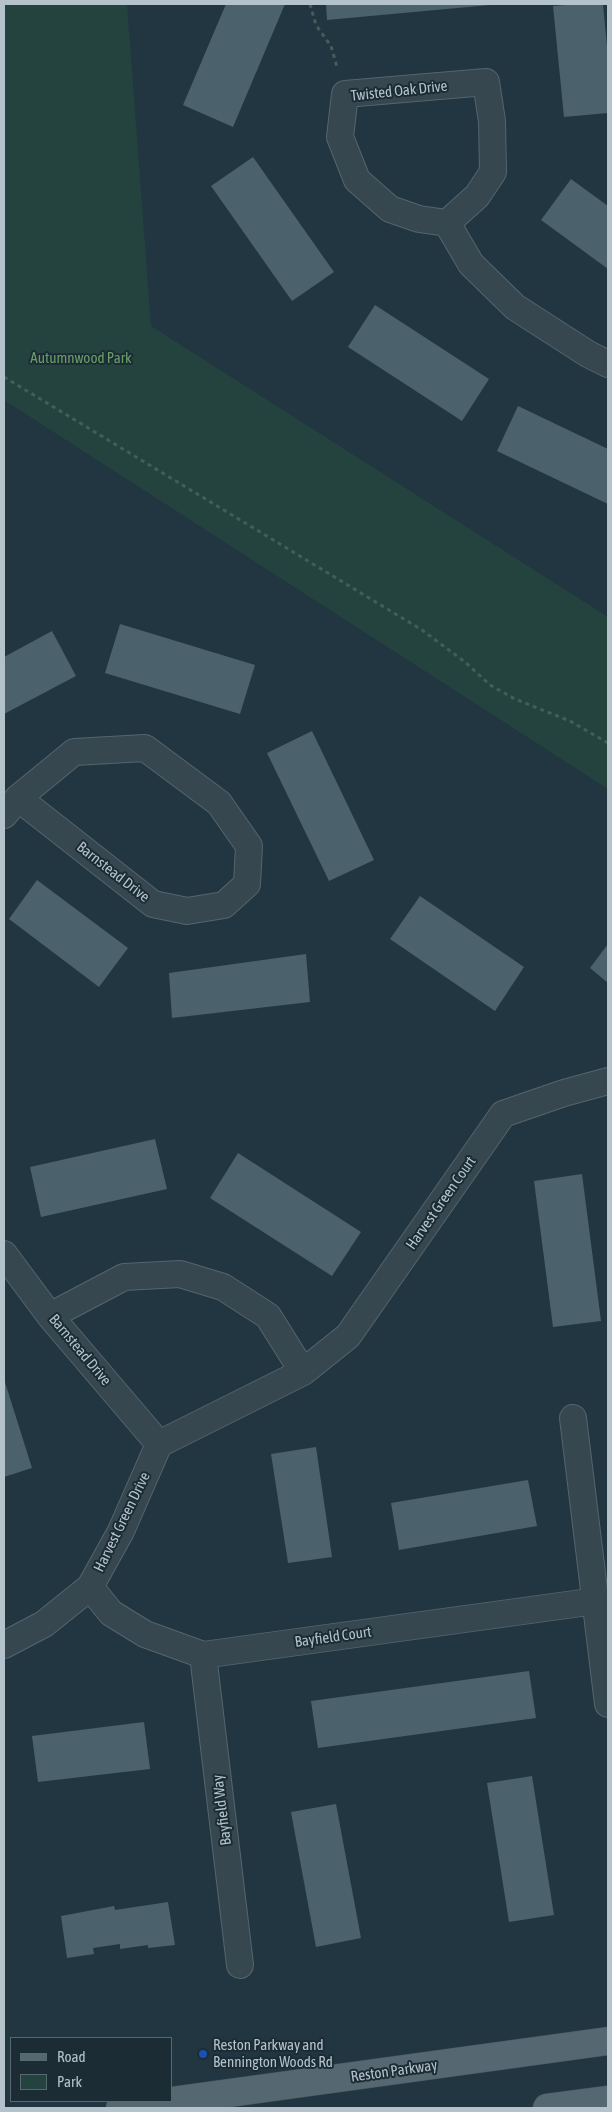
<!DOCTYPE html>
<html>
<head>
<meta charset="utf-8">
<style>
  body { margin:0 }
  #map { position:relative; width:612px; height:2112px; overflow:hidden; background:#223641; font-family:"Asap Condensed",sans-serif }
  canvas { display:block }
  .frame { position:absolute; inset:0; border:5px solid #b3c2cb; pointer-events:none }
  .legend { position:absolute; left:10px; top:2037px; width:162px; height:65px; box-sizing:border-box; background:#1c2c35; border:1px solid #586871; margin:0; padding:6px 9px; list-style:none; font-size:15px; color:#b3c2cb }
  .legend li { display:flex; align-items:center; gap:10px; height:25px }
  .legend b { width:25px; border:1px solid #586871 }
</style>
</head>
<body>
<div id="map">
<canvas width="612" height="2112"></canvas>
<div class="frame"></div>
<ul class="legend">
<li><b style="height:6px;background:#556770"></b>Road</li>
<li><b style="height:14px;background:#24423e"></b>Park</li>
</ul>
</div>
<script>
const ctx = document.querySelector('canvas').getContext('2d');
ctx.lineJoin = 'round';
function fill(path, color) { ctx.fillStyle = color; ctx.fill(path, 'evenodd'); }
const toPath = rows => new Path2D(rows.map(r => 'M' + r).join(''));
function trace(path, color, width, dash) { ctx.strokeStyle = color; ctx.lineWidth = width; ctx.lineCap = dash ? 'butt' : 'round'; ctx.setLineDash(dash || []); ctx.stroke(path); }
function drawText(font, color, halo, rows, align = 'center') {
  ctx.font = font + ' "Asap Condensed",sans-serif'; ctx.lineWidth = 4; ctx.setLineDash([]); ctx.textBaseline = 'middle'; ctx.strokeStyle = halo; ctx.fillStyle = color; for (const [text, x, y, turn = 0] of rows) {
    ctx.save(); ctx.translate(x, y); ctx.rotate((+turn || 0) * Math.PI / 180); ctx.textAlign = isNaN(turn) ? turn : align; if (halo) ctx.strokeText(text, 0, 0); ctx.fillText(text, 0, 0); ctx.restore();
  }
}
const green = toPath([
  [4,4,127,4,151,326,608,617,608,789,4,400]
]);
const building = toPath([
  [226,4,285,4,233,127,183,105],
  [326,4,490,4,490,5,327,20],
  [578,4,603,4,608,57,608,113,564,117,553,6],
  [253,157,334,272,292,301,211,186],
  [571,179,608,206,608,269,541,220],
  [375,305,489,379,462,421,348,347],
  [518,406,608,449,608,504,497,451],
  [120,624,255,665,240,714,105,673],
  [52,631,76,676,4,714,4,657],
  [312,731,374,860,329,881,267,753],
  [37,880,128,948,99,987,9,919],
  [420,896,524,967,495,1011,390,939],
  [608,944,608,983,590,968],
  [306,954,310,1002,172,1018,169,973],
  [155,1139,167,1189,41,1217,30,1167],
  [238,1153,361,1232,332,1276,210,1198],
  [582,1174,601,1321,553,1327,534,1181],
  [4,1379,32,1468,4,1477],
  [316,1447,332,1557,288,1563,271,1454],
  [528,1480,537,1526,399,1550,391,1503],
  [529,1671,536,1718,318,1748,311,1701],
  [144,1722,150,1769,38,1782,32,1736],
  [532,1776,554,1915,509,1922,487,1783],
  [336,1804,361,1938,316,1947,291,1812],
  [168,1902,175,1945,148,1948,148,1945,120,1949,120,1944,93,1948,94,1954,67,1958,61,1916,114,1906,115,1910]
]);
const path = toPath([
  [310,4,316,25,331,46,337,67],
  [4,377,422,630,465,662,490,685,515,699,570,721,608,743]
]);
const street = toPath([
  [486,82,492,121,493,172,477,196,447,223,419,219,390,209,357,180,340,137,345,94,486,82],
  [447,223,471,264,515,307,588,354,608,364],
  [4,815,18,798,74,752,145,748,219,803,249,846,247,884,224,905,187,911,153,904,18,798],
  [4,1254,50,1316,159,1444],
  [50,1316,124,1277,180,1274,223,1287,268,1316,303,1372],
  [573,1418,608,1704],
  [159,1444,303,1372,348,1336,503,1114,564,1093,608,1081],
  [90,1587,111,1613,145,1634,203,1655,596,1601],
  [4,1645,44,1624,90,1587,121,1531,159,1444],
  [203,1655,240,1965]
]);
const primary = toPath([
  [120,2108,608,2041],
  [547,2108,608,2100]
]);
const markers = [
  [203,2054,5,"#1a4fb4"]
];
const streetNames = [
  ["Twisted Oak Drive",399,91,-6],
  ["Barnstead Drive",113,872,38],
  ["Harvest Green Court",441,1203,-55],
  ["Barnstead Drive",80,1350,50],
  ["Harvest Green Drive",122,1522,-64],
  ["Bayfield Court",333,1637,-8],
  ["Bayfield Way",222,1810,-97],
  ["Reston Parkway",394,2071,-8]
];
const parkNames = [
  ["Autumnwood Park",81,358]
];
const poiNames = [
  ["Reston Parkway and",213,2045],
  ["Bennington Woods Rd",213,2062]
];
fill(green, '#24423e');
fill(building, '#4b616c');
trace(street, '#55656e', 28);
trace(primary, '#43535c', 29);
trace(path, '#435e5a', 3, [4, 4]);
trace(street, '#374750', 26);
trace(primary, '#556770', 28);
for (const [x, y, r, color] of markers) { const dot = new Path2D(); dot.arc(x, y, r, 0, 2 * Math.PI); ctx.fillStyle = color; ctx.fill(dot); trace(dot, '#1c2c35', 2); }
drawText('15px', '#b3c2cb', '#1c2c35', streetNames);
drawText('15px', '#689e68', '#1c2c35', parkNames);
drawText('15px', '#b3c2cb', '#1c2c35', poiNames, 'left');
</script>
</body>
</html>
